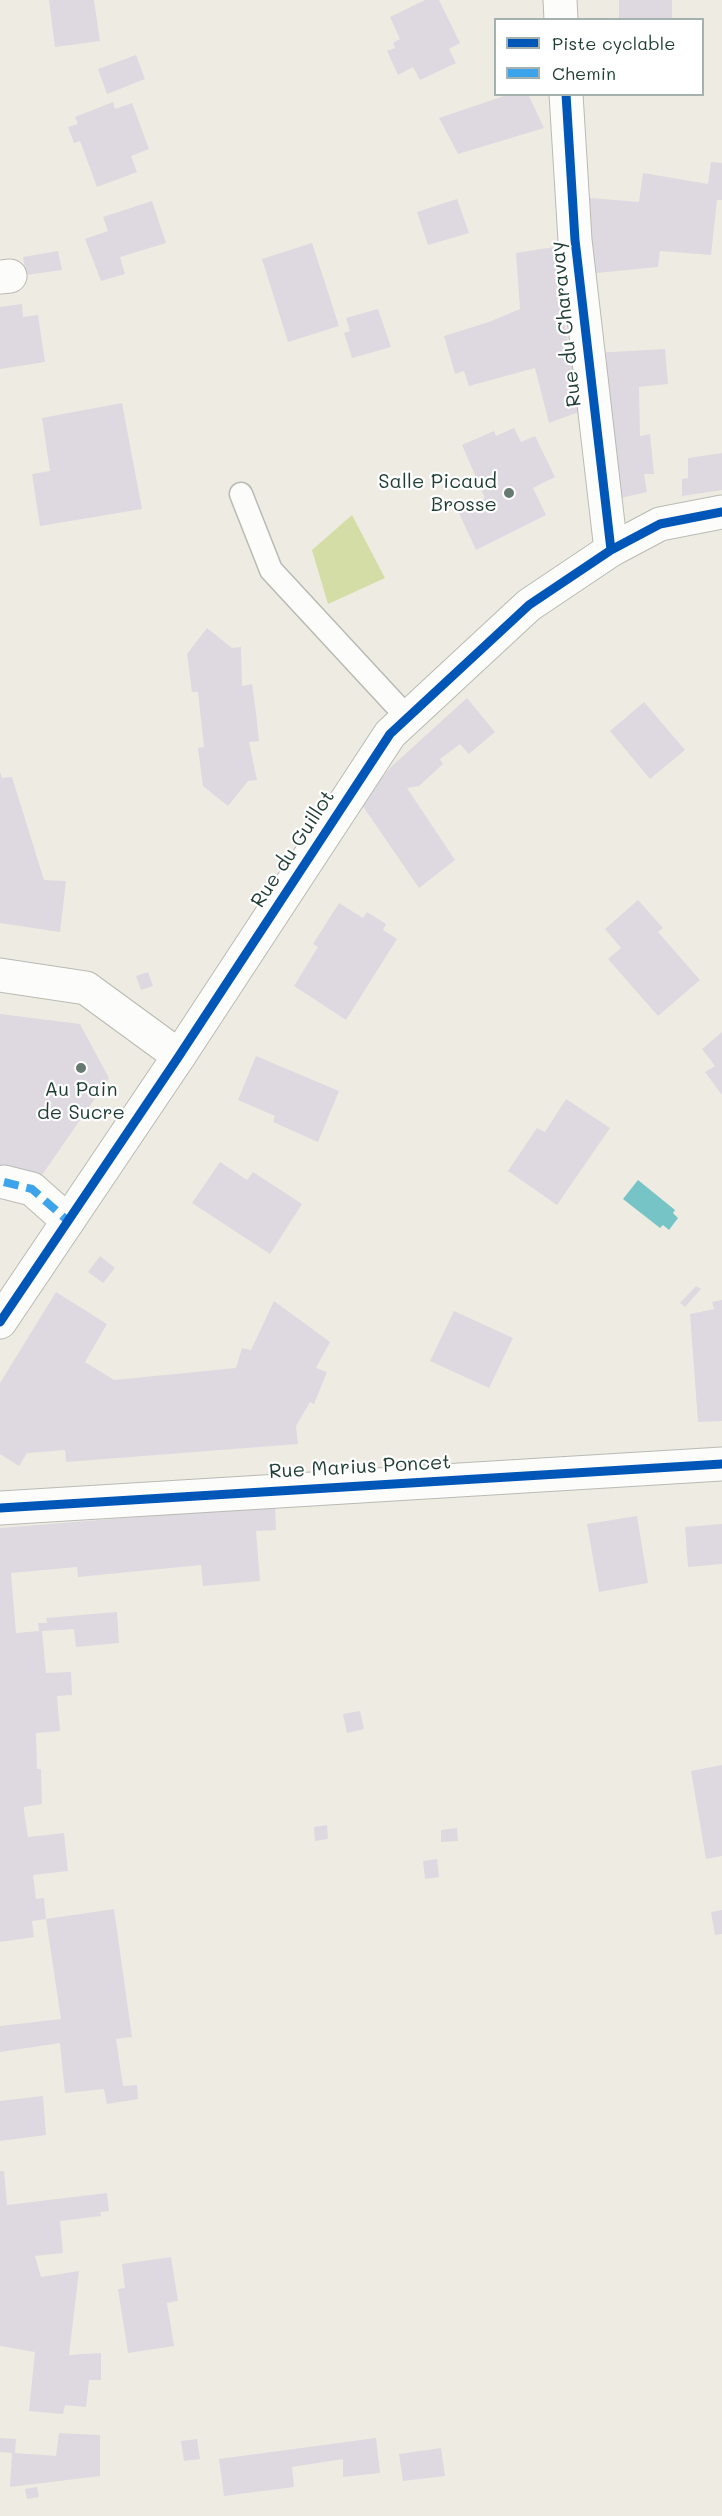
<!DOCTYPE html>
<html>
<head>
<meta charset="utf-8">
<style>
  body { margin:0 }
  #map { position:relative; width:722px; height:2516px; overflow:hidden; background:#eeece2; font-family:Mali,sans-serif }
  canvas { display:block }
  .legend { position:absolute; left:494px; top:18px; width:210px; height:78px; box-sizing:border-box; background:#fff; border:2px solid #a5b1ae; margin:0; padding:8px 10px; list-style:none; font-size:18px; color:#1f3d34 }
  .legend li { display:flex; align-items:center; gap:12px; height:30px }
  .legend b { width:30px; border:2px solid #a5b1ae }
</style>
</head>
<body>
<div id="map">
<canvas width="722" height="2516"></canvas>
<ul class="legend">
<li><b style="height:8px;background:#0057b8"></b>Piste cyclable</li>
<li><b style="height:8px;background:#3da4eb"></b>Chemin</li>
</ul>
</div>
<script>
const ctx = document.querySelector('canvas').getContext('2d');
ctx.lineJoin = 'round';
function fill(path, color) { ctx.fillStyle = color; ctx.fill(path, 'evenodd'); }
const toPath = rows => new Path2D(rows.map(r => 'M' + r).join(''));
function trace(path, color, width, dash) { ctx.strokeStyle = color; ctx.lineWidth = width; ctx.lineCap = dash ? 'butt' : 'round'; ctx.setLineDash(dash || []); ctx.stroke(path); }
function drawText(font, color, halo, rows, align = 'center') {
  ctx.font = font + ' Mali,sans-serif'; ctx.lineWidth = 4.5; ctx.setLineDash([]); ctx.textBaseline = 'middle'; ctx.strokeStyle = halo; ctx.fillStyle = color; for (const [text, x, y, turn = 0] of rows) {
    ctx.save(); ctx.translate(x, y); ctx.rotate((+turn || 0) * Math.PI / 180); ctx.textAlign = isNaN(turn) ? turn : align; if (halo) ctx.strokeText(text, 0, 0); ctx.fillText(text, 0, 0); ctx.restore();
  }
}
const green = toPath([
  [352,515,385,578,328,604,312,550]
]);
const water = toPath([
  [638,1180,675,1210,673,1213,678,1218,669,1230,663,1225,660,1228,623,1199]
]);
const building = toPath([
  [49,0,94,0,100,41,55,47],
  [425,0,439,0,460,43,449,49,456,63,420,80,413,67,398,75,387,51,395,48,393,43,400,39,390,17],
  [619,0,672,0,672,20,619,20],
  [136,55,145,79,107,94,98,69],
  [510,94,528,94,544,128,458,154,439,118],
  [113,102,115,109,132,103,149,149,131,156,137,172,97,187,80,141,74,143,68,127,78,124,75,117],
  [711,162,722,163,722,200,717,200,711,255,660,251,658,267,586,274,591,255,590,198,639,202,643,173,708,184],
  [457,199,469,233,428,245,417,212],
  [152,201,166,243,120,257,125,274,101,281,85,239,108,231,103,217],
  [312,243,339,326,288,342,262,259],
  [554,247,559,297,574,371,579,412,549,423,535,368,469,386,464,371,455,374,444,336,489,322,520,309,516,253],
  [58,251,62,270,26,275,23,257],
  [22,304,23,317,38,315,45,362,0,369,0,307],
  [378,309,391,347,352,358,344,333,350,331,346,318],
  [665,349,668,384,639,387,640,436,650,434,654,474,644,474,647,492,616,499,596,353],
  [122,403,142,509,40,526,32,474,50,471,42,418],
  [514,428,521,442,535,436,555,477,533,488,546,515,476,550,458,511,485,498,462,445,494,431,496,436],
  [722,453,722,490,682,496,682,479,688,478,688,458],
  [207,628,232,648,241,647,242,686,252,684,256,713,259,741,249,742,257,780,248,781,228,806,203,786,198,748,204,747,198,692,192,692,187,654],
  [467,698,495,732,469,754,460,744,440,759,443,764,419,786,407,788,455,860,419,888,360,802,392,766],
  [644,702,685,750,650,779,610,731],
  [0,772,2,778,12,777,44,880,66,881,60,932,0,923],
  [638,900,663,928,658,932,700,980,658,1016,608,959,621,948,605,929],
  [339,903,363,918,367,912,386,924,383,930,397,939,346,1020,294,986,318,947,313,944],
  [148,972,153,986,141,990,136,976],
  [0,1014,80,1024,109,1078,40,1178,0,1173],
  [722,1032,722,1095,705,1072,715,1066,702,1049],
  [256,1056,339,1091,318,1142,273,1122,275,1116,238,1100],
  [566,1099,610,1128,557,1205,508,1171,537,1128,545,1132],
  [220,1162,247,1180,253,1172,302,1204,270,1254,192,1203],
  [100,1256,115,1268,103,1283,88,1272],
  [696,1286,701,1289,685,1307,680,1303],
  [56,1292,107,1324,85,1362,114,1380,236,1368,242,1348,251,1350,274,1301,330,1342,316,1368,327,1372,314,1404,310,1402,296,1426,298,1444,66,1462,65,1450,27,1453,19,1466,0,1454,0,1383],
  [722,1300,722,1421,698,1422,690,1314,714,1309,712,1302],
  [454,1311,513,1338,489,1388,430,1361],
  [275,1506,276,1530,256,1531,260,1581,203,1586,201,1565,78,1577,77,1567,11,1573,16,1633,39,1631,38,1623,47,1623,46,1618,117,1612,119,1643,76,1647,74,1629,42,1631,46,1673,71,1672,72,1695,57,1696,60,1731,36,1733,37,1769,41,1769,42,1804,24,1807,24,1811,28,1837,64,1833,68,1871,33,1875,36,1899,44,1898,46,1919,32,1921,34,1937,0,1942,0,1528],
  [637,1516,648,1583,599,1592,587,1524],
  [722,1524,722,1564,688,1567,685,1527],
  [360,1711,364,1729,347,1733,343,1714],
  [722,1765,722,1856,706,1859,691,1771],
  [327,1825,328,1839,315,1841,314,1827],
  [457,1828,458,1841,441,1842,441,1830],
  [437,1859,439,1877,425,1879,423,1861],
  [114,1909,132,2037,116,2039,123,2086,137,2085,138,2099,107,2104,104,2089,65,2093,60,2043,0,2052,0,2026,61,2019,46,1919],
  [722,1910,722,1934,715,1935,711,1912],
  [43,2096,46,2135,0,2141,0,2101],
  [0,2171,4,2171,7,2205,107,2193,109,2211,100,2212,101,2216,60,2221,63,2253,35,2256,41,2277,79,2271,69,2355,101,2353,101,2380,89,2380,86,2407,65,2405,63,2414,29,2411,35,2352,0,2346],
  [171,2257,178,2301,167,2303,174,2346,128,2353,118,2289,125,2288,122,2264],
  [59,2433,100,2435,100,2476,10,2487,12,2453,0,2452,0,2438,16,2439,15,2453,56,2456],
  [376,2438,380,2473,343,2477,343,2459,292,2467,294,2487,224,2496,219,2459],
  [197,2439,200,2459,184,2461,181,2441],
  [441,2448,445,2476,403,2481,399,2454],
  [37,2487,39,2497,27,2499,25,2489]
]);
const lane = toPath([
  [241,494,271,570,407,717]
]);
const street = toPath([
  [560,0,561,20],
  [566,94,575,240,611,550],
  [0,277,10,276],
  [0,975,86,988,179,1056],
  [4,1182,32,1189,68,1221],
  [0,1508,722,1464]
]);
const secondary = toPath([
  [0,1322,179,1056,390,734,529,605,611,550,660,524,722,512]
]);
const quiet = toPath([
  [4,1182,32,1189,68,1221]
]);
const cycleway = toPath([
  [566,94,575,240,611,550],
  [0,1322,179,1056,390,734,529,605,611,550,660,524,722,512],
  [0,1508,722,1464]
]);
const markers = [
  [509,493,6,"#677a71"],
  [81,1068,6,"#677a71"]
];
const streetNames = [
  ["Rue du Charavay",566,324,-96],
  ["Rue du Guillot",293,849,-57],
  ["Rue Marius Poncet",360,1467,-3]
];
const poiNames = [
  ["Salle Picaud",497,482],
  ["Brosse",497,505],
  ["Au Pain",81,1090,"center"],
  ["de Sucre",81,1113,"center"]
];
fill(green, '#d4dda5');
fill(water, '#76c4c6');
fill(building, '#ded8e1');
trace(lane, '#b9bab3', 25);
trace(street, '#b9bab3', 35);
trace(secondary, '#b9bab3', 35);
trace(lane, '#fcfcfb', 22);
trace(street, '#fcfcfb', 33);
trace(secondary, '#fcfcfb', 33);
trace(quiet, '#3da4eb', 8, [15, 8]);
trace(cycleway, '#0057b8', 9);
for (const [x, y, r, color] of markers) { const dot = new Path2D(); dot.arc(x, y, r, 0, 2 * Math.PI); ctx.fillStyle = color; ctx.fill(dot); trace(dot, '#fff', 2); }
drawText('20px', '#1f3d34', '#fff', streetNames);
drawText('20px', '#1f3d34', '#fff', poiNames, 'right');
</script>
</body>
</html>
